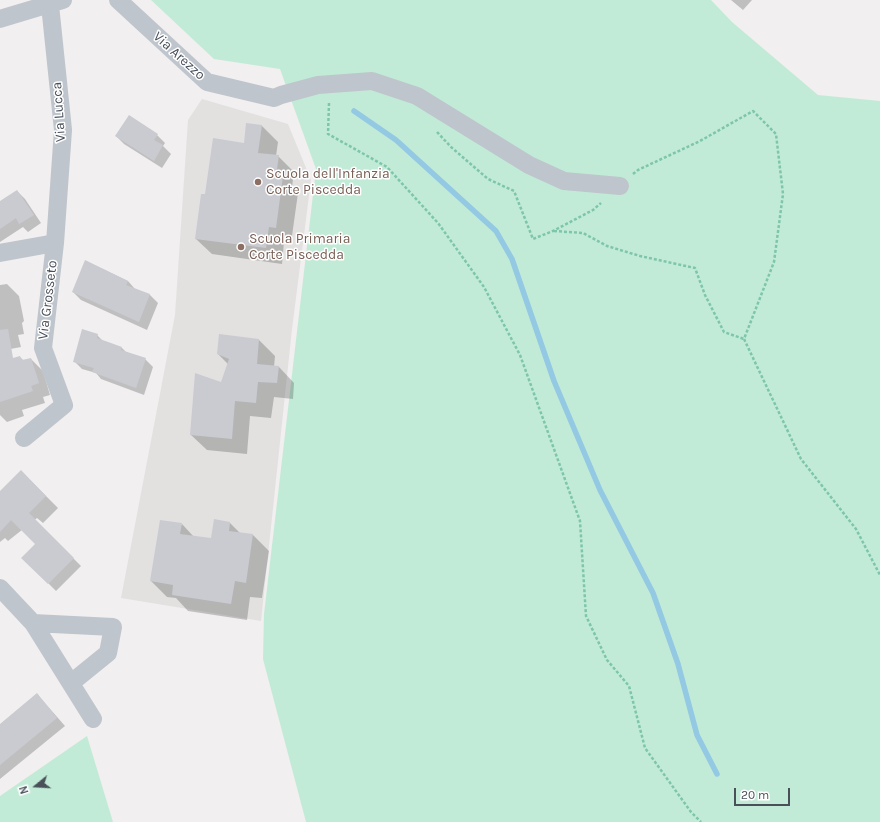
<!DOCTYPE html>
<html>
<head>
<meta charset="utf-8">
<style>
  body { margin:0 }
  #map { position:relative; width:880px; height:822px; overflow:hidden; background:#f1efef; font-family:Karla,sans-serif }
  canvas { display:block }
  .north { position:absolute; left:16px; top:766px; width:40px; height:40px; -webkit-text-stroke:3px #fff; paint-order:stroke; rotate:252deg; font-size:11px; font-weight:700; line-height:16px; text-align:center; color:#49505a }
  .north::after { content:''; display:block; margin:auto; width:14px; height:18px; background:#49505a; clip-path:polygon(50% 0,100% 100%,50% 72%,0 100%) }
  .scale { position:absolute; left:734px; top:788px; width:56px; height:18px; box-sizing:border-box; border:2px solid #49505a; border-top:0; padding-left:5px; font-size:12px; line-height:14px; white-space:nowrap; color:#49505a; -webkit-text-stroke:3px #fff; paint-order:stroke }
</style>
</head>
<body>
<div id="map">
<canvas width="880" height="822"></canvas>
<div class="north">N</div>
<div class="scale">20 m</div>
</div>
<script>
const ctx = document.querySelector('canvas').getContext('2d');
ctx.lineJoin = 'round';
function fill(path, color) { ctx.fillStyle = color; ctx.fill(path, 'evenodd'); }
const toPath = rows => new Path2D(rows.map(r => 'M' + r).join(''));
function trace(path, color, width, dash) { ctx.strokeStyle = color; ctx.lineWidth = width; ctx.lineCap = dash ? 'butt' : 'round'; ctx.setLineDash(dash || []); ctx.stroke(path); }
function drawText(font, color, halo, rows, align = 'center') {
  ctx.font = font + ' Karla,sans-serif'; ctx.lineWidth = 3; ctx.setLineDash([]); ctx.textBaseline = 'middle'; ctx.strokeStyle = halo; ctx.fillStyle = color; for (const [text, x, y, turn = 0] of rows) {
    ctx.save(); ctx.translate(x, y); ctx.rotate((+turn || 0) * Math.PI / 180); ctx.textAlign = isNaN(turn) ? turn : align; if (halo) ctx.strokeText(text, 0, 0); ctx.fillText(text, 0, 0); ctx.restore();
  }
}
const education = toPath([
  [202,99,288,124,311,180,292,329,261,621,121,598,175,315,188,120]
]);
const green = toPath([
  [151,0,711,0,732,22,818,95,880,101,880,822,306,822,263,659,264,614,316,169,280,69,214,59],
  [87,736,113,822,0,822,0,796]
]);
const shadow = toPath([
  [731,0,752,0,743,10],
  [247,124,262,126,278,142,276,156,278,156,294,172,292,187,298,193,291,243,284,242,282,264,212,254,196,239,206,196,245,144],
  [157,135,165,143,163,146,171,154,162,168,124,144,116,136],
  [17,191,25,199,41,223,28,232,23,227,0,242,0,202],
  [86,261,128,281,135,289,150,295,158,303,147,330,81,300,73,292],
  [7,284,19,296,24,321,22,323,24,334,18,335,21,347,0,351,0,285],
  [97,335,104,342,122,348,126,352,145,359,153,367,144,395,101,379,96,373,82,369,74,361],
  [220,335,259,340,275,356,274,367,279,367,294,383,293,399,274,397,271,418,250,416,247,454,207,450,191,435,222,383,229,365,218,354],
  [20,357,24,361,31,359,43,371,50,395,43,397,45,403,22,410,24,416,7,422,0,415,0,363],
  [21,471,58,508,43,523,37,518,8,541,5,538,0,542,0,492],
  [230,523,240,533,253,535,269,551,262,598,250,597,247,620,188,611,176,598,167,597,151,581,182,524,194,537,212,540],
  [39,524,81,566,56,591,23,558,36,544],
  [37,694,65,726,0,779,0,725]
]);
const stream = toPath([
  [354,111,396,140,496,231,512,259,554,381,600,490,653,593,678,664,697,735,717,774]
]);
const building = toPath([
  [129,115,158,134,154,140,163,145,154,161,115,136],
  [246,123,262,125,258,153,279,155,276,176,283,176,276,228,269,227,266,248,195,239,201,194,205,194,213,138,244,143],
  [17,190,34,215,19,224,16,218,0,229,0,201],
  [85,260,128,281,126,285,150,294,139,322,72,292],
  [8,329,13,358,20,356,22,360,31,358,39,383,31,386,33,391,0,402,0,330],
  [82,329,98,334,97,338,122,347,121,350,146,358,136,388,92,372,94,368,73,362],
  [219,334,259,339,257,364,279,366,277,383,258,382,256,403,235,401,232,439,190,435,195,373,221,382,229,359,217,354],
  [21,470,46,496,29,513,74,558,48,584,21,558,35,544,11,520,0,532,0,491],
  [214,519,230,522,229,531,253,534,246,583,235,581,231,604,172,595,173,585,150,581,160,520,182,523,180,534,211,538],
  [37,693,57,718,0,765,0,724]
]);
const path = toPath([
  [329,103,328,134,387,167,438,223,484,287,520,355,580,521,586,616,607,660,629,686,645,748,691,812,701,822],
  [437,132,451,147,488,179,514,191,533,239,553,231,593,210,601,203],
  [633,174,638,170,700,141,753,111,776,134,783,194,774,262,744,339,801,459,856,529,880,575],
  [554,231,583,233,607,246,640,256,695,268,705,295,724,332,744,339]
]);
const minor = toPath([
  [118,0,207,82,274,98,281,95,318,85,372,81,417,96,529,165,564,181,620,186],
  [0,19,63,0],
  [0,253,55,243],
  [24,438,64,405,43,348,55,243,63,130,50,5],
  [0,588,33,623],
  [71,683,108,653,113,627,33,623,93,719]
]);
const markers = [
  [258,182,4,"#8d6e63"],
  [241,247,4,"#8d6e63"]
];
const streetNames = [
  ["Via Arezzo",179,56,42],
  ["Via Lucca",59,112,-94],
  ["Via Grosseto",48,300,-83]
];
const educationNames = [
  ["Scuola dell'Infanzia",266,174],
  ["Corte Piscedda",266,190],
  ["Scuola Primaria",249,239],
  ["Corte Piscedda",249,255]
];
fill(education, '#e2e1e0');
fill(green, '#c2ebd7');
fill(shadow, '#0003');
trace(stream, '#93c9e3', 5.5);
fill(building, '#c9cbd1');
trace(path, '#7dc5ab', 2.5, [3, 2]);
trace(minor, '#bfc5cc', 18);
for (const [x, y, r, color] of markers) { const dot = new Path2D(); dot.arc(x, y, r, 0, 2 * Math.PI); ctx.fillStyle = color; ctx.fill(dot); trace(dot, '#fff', 1.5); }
drawText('14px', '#49505a', '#fff', streetNames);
drawText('14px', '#785e54', '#fff', educationNames, 'left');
</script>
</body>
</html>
